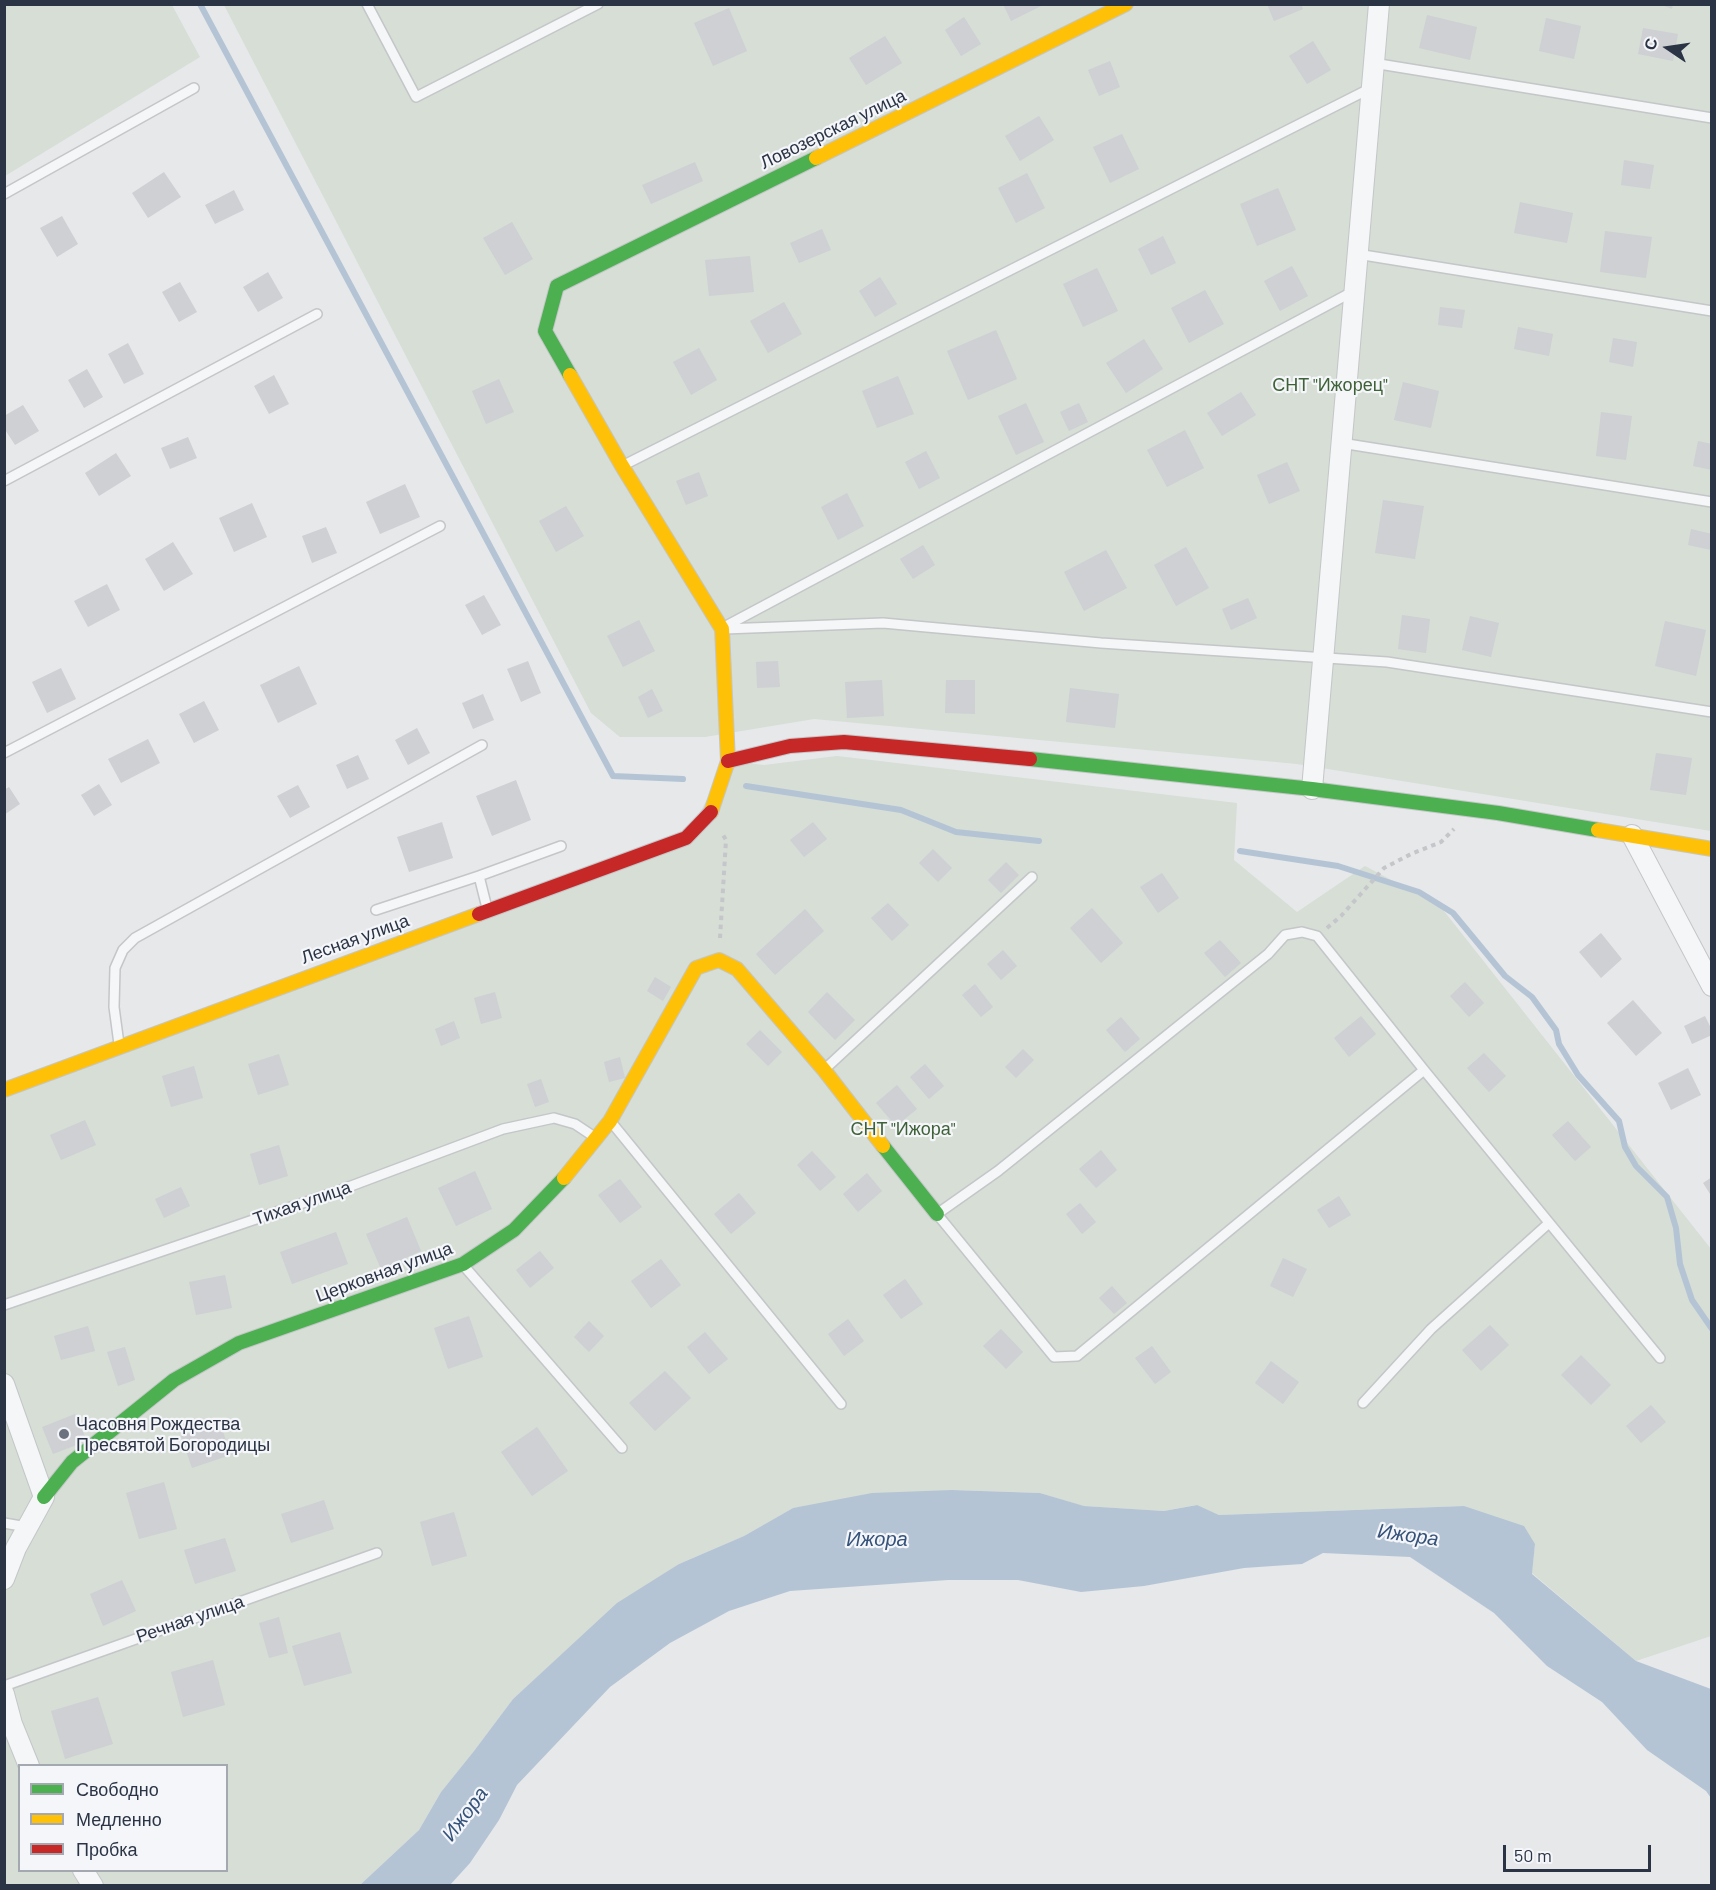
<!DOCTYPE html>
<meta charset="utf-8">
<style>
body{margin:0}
#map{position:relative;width:1716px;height:1890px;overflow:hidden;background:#e6e8ea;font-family:Barlow,sans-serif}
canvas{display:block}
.frame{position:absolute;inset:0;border:6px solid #2b3445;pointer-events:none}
.legend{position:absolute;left:18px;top:1764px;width:210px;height:108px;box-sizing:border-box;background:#f4f6f9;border:2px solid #a4a8b1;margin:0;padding:8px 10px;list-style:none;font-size:18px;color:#2b3445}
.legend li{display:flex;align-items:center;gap:12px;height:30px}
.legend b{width:30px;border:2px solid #a4a8b1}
.north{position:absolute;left:1638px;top:18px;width:60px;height:60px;-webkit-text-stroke:4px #f4f6f9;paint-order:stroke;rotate:283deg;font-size:16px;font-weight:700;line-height:24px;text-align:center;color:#2b3445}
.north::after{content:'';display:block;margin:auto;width:21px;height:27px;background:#2b3445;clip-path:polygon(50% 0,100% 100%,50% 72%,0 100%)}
.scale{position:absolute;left:1503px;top:1845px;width:148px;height:27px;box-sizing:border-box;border:3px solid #2b3445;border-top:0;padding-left:8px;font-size:18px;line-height:21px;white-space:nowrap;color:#2b3445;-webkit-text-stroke:4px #f4f6f9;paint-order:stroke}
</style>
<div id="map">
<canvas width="1716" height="1890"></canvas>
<div class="frame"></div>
<ul class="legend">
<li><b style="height:8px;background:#4caf50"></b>Свободно</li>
<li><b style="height:8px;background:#ffc107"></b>Медленно</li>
<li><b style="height:8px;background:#c62828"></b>Пробка</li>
</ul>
<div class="north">С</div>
<div class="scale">50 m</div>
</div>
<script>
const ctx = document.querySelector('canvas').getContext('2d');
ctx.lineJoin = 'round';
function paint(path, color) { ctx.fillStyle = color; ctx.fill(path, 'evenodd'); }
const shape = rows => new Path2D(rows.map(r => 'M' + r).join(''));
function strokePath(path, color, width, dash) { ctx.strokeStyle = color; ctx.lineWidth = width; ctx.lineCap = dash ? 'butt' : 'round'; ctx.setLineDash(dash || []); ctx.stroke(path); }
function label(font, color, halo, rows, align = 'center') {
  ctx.font = font + ' Barlow,sans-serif'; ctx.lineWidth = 4.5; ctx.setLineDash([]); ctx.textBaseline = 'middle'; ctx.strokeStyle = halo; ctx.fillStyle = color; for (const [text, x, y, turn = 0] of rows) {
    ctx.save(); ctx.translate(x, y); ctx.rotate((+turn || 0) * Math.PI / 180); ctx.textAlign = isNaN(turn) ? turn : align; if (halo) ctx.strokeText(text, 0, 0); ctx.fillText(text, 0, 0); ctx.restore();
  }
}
paint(shape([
 [5,4,172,5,200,57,5,176],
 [224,5,1711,5,1711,831,1297,764,814,719,705,737,620,737,591,713],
 [837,756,1237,803,1234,860,1297,912,1365,866,1440,906,1711,1249,1711,1636,1636,1661,1532,1573,1535,1544,1464,1506,1219,1515,1196,1505,1164,1511,1083,1506,1040,1493,952,1490,793,1508,744,1536,679,1564,559,1657,513,1699,474,1751,441,1792,419,1830,360,1885,5,1886,5,1090,686,838,728,761,764,765],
 [20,1766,226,1766,226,1870,20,1870]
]), '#d6ded6');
paint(shape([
 [952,1490,1040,1493,1084,1506,1164,1511,1197,1505,1219,1515,1464,1506,1524,1526,1535,1544,1532,1574,1636,1661,1711,1689,1711,1798,1706,1791,1647,1750,1602,1702,1547,1666,1494,1613,1410,1557,1323,1553,1302,1564,1244,1568,1144,1586,1081,1592,1018,1580,948,1580,790,1591,729,1611,670,1643,610,1687,517,1785,499,1820,470,1863,450,1885,360,1885,419,1830,441,1792,474,1751,513,1699,617,1603,679,1564,744,1536,793,1508,872,1493]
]), '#b4c4d5');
strokePath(shape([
 [200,4,613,776,683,779],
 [746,786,901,810,956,832,1039,841],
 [1240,851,1338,866,1419,892,1453,913,1505,976,1532,997,1556,1030,1559,1044,1578,1075,1619,1121,1625,1147,1636,1166,1667,1197,1676,1228,1680,1264,1692,1300,1712,1329]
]), '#b4c4d5', 6);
paint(shape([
 [1003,4,1045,4,1011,21],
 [1267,4,1301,4,1303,9,1274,21],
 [1659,4,1673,4,1672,9],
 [729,8,747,51,713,66,694,23],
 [1427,15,1477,27,1470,60,1419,48],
 [964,17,981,44,961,56,945,30],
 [1546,18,1581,26,1574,59,1539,51],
 [1643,28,1678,34,1673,61,1638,54],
 [885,36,902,63,866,85,849,58],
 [1313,41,1331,70,1307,84,1289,56],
 [1110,61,1120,87,1099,96,1088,70],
 [1039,116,1054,140,1020,161,1005,136],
 [1122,134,1139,169,1110,183,1093,147],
 [1624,160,1654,165,1650,189,1621,185],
 [695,162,703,181,651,204,642,185],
 [164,172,181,197,148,218,132,193],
 [1027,173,1045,208,1016,223,998,188],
 [1278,188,1296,230,1257,246,1240,204],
 [234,190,244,210,215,224,205,205],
 [1520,202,1573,213,1567,243,1514,233],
 [62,216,78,244,57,257,40,228],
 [512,222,533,259,505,275,483,238],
 [822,229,831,250,799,263,790,243],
 [1605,231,1652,237,1646,278,1600,272],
 [1163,236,1176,263,1151,275,1138,249],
 [750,256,754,292,709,296,705,260],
 [1292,266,1308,296,1280,311,1264,281],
 [1097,268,1118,311,1083,327,1063,284],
 [268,272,283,298,258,312,243,287],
 [880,277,897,304,875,317,859,291],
 [180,282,197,312,179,322,162,292],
 [1205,290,1224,324,1189,343,1171,308],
 [784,302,802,334,768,353,750,321],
 [1440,307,1465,310,1462,328,1438,325],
 [1518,327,1553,334,1549,356,1514,349],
 [996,330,1017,379,968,400,947,351],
 [1613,338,1637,342,1633,367,1609,362],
 [1144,339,1163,369,1126,393,1106,363],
 [128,343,144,374,124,384,108,354],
 [699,348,717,380,691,395,673,362],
 [87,369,103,397,84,408,68,380],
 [274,375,289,404,269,414,254,386],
 [898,376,914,414,877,428,862,391],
 [499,379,514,412,486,424,472,391],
 [1403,382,1439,391,1431,428,1394,420],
 [1241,392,1256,415,1222,436,1207,413],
 [1026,403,1044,442,1016,455,998,416],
 [1079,403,1088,422,1069,431,1060,412],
 [23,405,39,431,15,445,4,428,4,416],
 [1601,412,1632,416,1626,460,1596,456],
 [1185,430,1204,468,1167,487,1147,450],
 [188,437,197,458,170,469,161,448],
 [1698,441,1712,444,1712,470,1693,466],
 [926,451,940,478,919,489,905,462],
 [116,453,131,476,99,496,85,473],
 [1287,462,1300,491,1269,504,1257,475],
 [699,472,708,496,686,505,676,481],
 [405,484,420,517,380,534,366,502],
 [847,493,864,526,838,540,821,507],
 [1383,500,1424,506,1415,559,1375,553],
 [252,503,267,537,234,552,219,518],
 [566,506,584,536,556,552,539,521],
 [326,527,337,553,312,563,302,536],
 [1691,529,1712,534,1711,550,1688,545],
 [173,542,193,574,164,591,145,559],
 [923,545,935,565,913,579,900,559],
 [1186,547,1209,588,1176,606,1154,565],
 [1106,550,1127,588,1084,611,1064,572],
 [107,584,120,610,88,627,74,601],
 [484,595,501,625,482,635,465,605],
 [1248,598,1257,618,1231,630,1222,609],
 [1402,615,1430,619,1426,653,1398,649],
 [1470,616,1499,623,1491,657,1462,650],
 [639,620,655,651,623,667,607,636],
 [1665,621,1706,630,1696,676,1655,666],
 [528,661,541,693,521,702,507,669],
 [778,661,780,687,757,688,756,662],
 [299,666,317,704,278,723,260,685],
 [61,668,76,699,47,713,32,682],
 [882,680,884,716,847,718,845,682],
 [946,680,975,680,975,714,945,713],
 [1070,688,1119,694,1115,728,1066,722],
 [652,689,663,711,648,718,638,697],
 [483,694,494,720,473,729,462,703],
 [204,701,219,730,194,743,179,714],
 [417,728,430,753,408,765,395,740],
 [148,739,160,763,121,783,108,759],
 [1656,753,1692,758,1686,795,1650,790],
 [358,755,369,779,347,789,336,765],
 [516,780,531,820,492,836,476,796],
 [99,784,112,805,94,816,81,795],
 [298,785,310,807,290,818,277,796],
 [9,787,20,804,4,815,4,790],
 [442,822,453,858,409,872,397,837],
 [813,822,827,839,804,857,790,840],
 [933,849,952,868,938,882,919,863],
 [1006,862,1019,875,1001,893,988,880],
 [1162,873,1179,898,1158,913,1140,887],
 [888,903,909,925,892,941,871,918],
 [1092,908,1123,943,1101,963,1070,928],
 [805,909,824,931,775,975,756,954],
 [1601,933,1622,959,1601,978,1579,952],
 [1220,940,1241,963,1225,977,1204,953],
 [1003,950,1017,966,1001,980,987,964],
 [655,977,671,987,663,1001,647,991],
 [1465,982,1484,1003,1469,1017,1450,996],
 [975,984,993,1007,981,1017,962,995],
 [495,992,502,1018,481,1024,474,998],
 [827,992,855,1020,835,1040,808,1012],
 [1633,1000,1662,1033,1636,1056,1607,1023],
 [1361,1016,1376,1034,1349,1057,1334,1038],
 [1705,1016,1712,1030,1712,1035,1692,1044,1684,1026],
 [1121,1017,1140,1039,1125,1052,1106,1030],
 [454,1021,460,1038,441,1046,435,1029],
 [760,1030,782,1052,768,1066,746,1044],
 [1023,1049,1034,1060,1016,1078,1005,1067],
 [1484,1053,1506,1076,1489,1092,1467,1068],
 [279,1054,289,1085,258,1095,248,1064],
 [620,1057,625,1078,609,1082,604,1062],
 [925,1064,944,1086,929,1099,910,1077],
 [194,1066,203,1098,171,1107,162,1076],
 [1688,1068,1701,1095,1671,1110,1658,1083],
 [541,1079,549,1102,535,1107,527,1084],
 [897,1085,917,1109,896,1126,876,1103],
 [85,1120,96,1145,61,1160,50,1135],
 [1568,1121,1591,1147,1575,1161,1552,1135],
 [279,1145,288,1176,259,1185,250,1154],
 [1101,1150,1117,1170,1096,1188,1079,1169],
 [812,1151,836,1177,820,1191,797,1165],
 [475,1171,492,1209,456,1226,438,1188],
 [867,1173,882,1191,858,1212,843,1194],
 [1712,1177,1712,1197,1703,1183],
 [620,1179,642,1207,620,1223,598,1195],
 [181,1187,190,1206,164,1218,155,1199],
 [739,1193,756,1213,731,1234,714,1214],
 [1339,1196,1351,1215,1329,1228,1317,1210],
 [1080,1203,1096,1222,1082,1234,1066,1214],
 [407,1217,421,1251,381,1269,366,1234],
 [336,1232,348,1264,292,1284,280,1252],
 [540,1251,554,1268,530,1288,516,1270],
 [1283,1258,1307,1269,1293,1297,1270,1286],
 [661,1259,681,1285,651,1308,631,1281],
 [225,1275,232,1308,196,1315,189,1282],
 [905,1279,923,1304,901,1319,883,1295],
 [1112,1286,1127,1303,1114,1314,1099,1298],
 [469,1316,483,1357,448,1369,434,1328],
 [848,1319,864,1341,844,1356,828,1334],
 [589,1321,604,1336,589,1352,574,1337],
 [1490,1325,1509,1345,1481,1371,1462,1350],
 [88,1326,95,1351,61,1360,54,1336],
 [1001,1329,1023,1352,1006,1369,983,1346],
 [705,1332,728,1359,709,1374,687,1347],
 [1152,1346,1171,1372,1155,1384,1135,1358],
 [125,1347,135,1380,118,1386,107,1352],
 [1581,1355,1611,1385,1591,1405,1561,1375],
 [1271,1361,1299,1382,1283,1404,1255,1383],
 [665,1371,691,1398,655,1431,629,1403],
 [1651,1405,1666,1422,1641,1443,1626,1426],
 [75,1414,87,1441,53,1454,42,1427],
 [220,1422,227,1444,233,1442,236,1453,192,1468,181,1436],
 [537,1427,568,1471,532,1496,501,1452],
 [164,1482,177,1529,139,1539,126,1493],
 [324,1500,334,1529,291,1543,281,1514],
 [454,1512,467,1556,432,1566,420,1522],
 [225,1538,236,1571,195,1584,184,1550],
 [122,1580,136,1611,103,1626,90,1594],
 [279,1617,288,1653,269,1658,259,1623],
 [340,1632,352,1673,304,1686,292,1646],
 [213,1660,225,1705,183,1717,171,1672],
 [98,1697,113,1744,65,1759,51,1711]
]), '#ced0d3');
const lane = shape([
 [367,4,416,97,598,4],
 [1373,63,1712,118],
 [4,194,194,88],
 [1357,254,1712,311],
 [1341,443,1712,502],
 [624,465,1371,88],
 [4,481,317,314],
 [724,627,1354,291],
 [724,629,883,623,1101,643,1387,662,1712,712],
 [4,753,440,526],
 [479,876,561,846],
 [376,910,479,876,487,908],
 [119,1044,114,1007,115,968,123,950,135,938,482,745],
 [826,1068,1032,877],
 [1424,1070,1077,1356,1054,1357,937,1214,998,1171,1268,954,1285,935,1302,932,1317,936,1424,1070,1660,1358],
 [612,1123,841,1404],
 [464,1266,622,1448],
 [4,1305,335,1192,503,1129,554,1118,575,1124,593,1136],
 [1363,1403,1431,1329,1549,1223],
 [4,1523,27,1527],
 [4,1686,377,1553]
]);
const street = shape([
 [1312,789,1379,4],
 [1632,835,1712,986],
 [4,1384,44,1497,16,1548,4,1579],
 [4,1694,12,1724,29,1766],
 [83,1870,93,1886]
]);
const fast = shape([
 [570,375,545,331,557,286,816,158],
 [1030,759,1312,789,1498,813,1598,830],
 [883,1146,937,1214],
 [44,1497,72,1462,174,1380,239,1343,463,1264,514,1230,564,1178]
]);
const slow = shape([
 [816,158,1126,4],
 [570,375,622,466,722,629,728,761,711,812],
 [1598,830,1712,849],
 [4,1090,479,914],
 [564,1178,610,1121,696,968,719,960,737,969,824,1070,883,1146]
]);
const jam = shape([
 [728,761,790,746,844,742,1030,759],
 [479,914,686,838,711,812]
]);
strokePath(lane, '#c4c6c8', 12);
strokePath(street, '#c4c6c8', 22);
strokePath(fast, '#c4c6c8', 16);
strokePath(slow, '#c4c6c8', 16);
strokePath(jam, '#c4c6c8', 16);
strokePath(shape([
 [1327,928,1341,916,1384,868,1411,854,1441,842,1454,829],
 [720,938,726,840,722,833]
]), '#c5c6ca', 4, [4.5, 4.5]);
strokePath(lane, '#f5f6f7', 9);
strokePath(street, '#f5f6f7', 20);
strokePath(fast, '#4caf50', 14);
strokePath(slow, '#ffc107', 14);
strokePath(jam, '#c62828', 14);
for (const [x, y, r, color] of [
 [64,1434,6,"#6c737f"]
]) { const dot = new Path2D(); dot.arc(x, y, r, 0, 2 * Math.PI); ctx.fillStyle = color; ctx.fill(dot); strokePath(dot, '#f4f6f9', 2); }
label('18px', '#2b3445', '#f4f6f9', [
 ["Ловозерская улица",833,129,-26],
 ["Лесная улица",355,939,-20],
 ["Тихая улица",302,1203,-19],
 ["Церковная улица",384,1272,-20],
 ["Речная улица",190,1619,-19]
]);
label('18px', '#3f6138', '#f4f6f9', [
 ["СНТ \"Ижорец\"",1330,385],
 ["СНТ \"Ижора\"",903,1129]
]);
label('18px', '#2b3445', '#f4f6f9', [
 ["Часовня Рождества",76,1424],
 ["Пресвятой Богородицы",76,1445]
], 'left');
label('italic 20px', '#34527a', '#f4f6f9', [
 ["Ижора",1408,1535,8],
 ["Ижора",877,1539],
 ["Ижора",465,1814,-53]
]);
</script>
